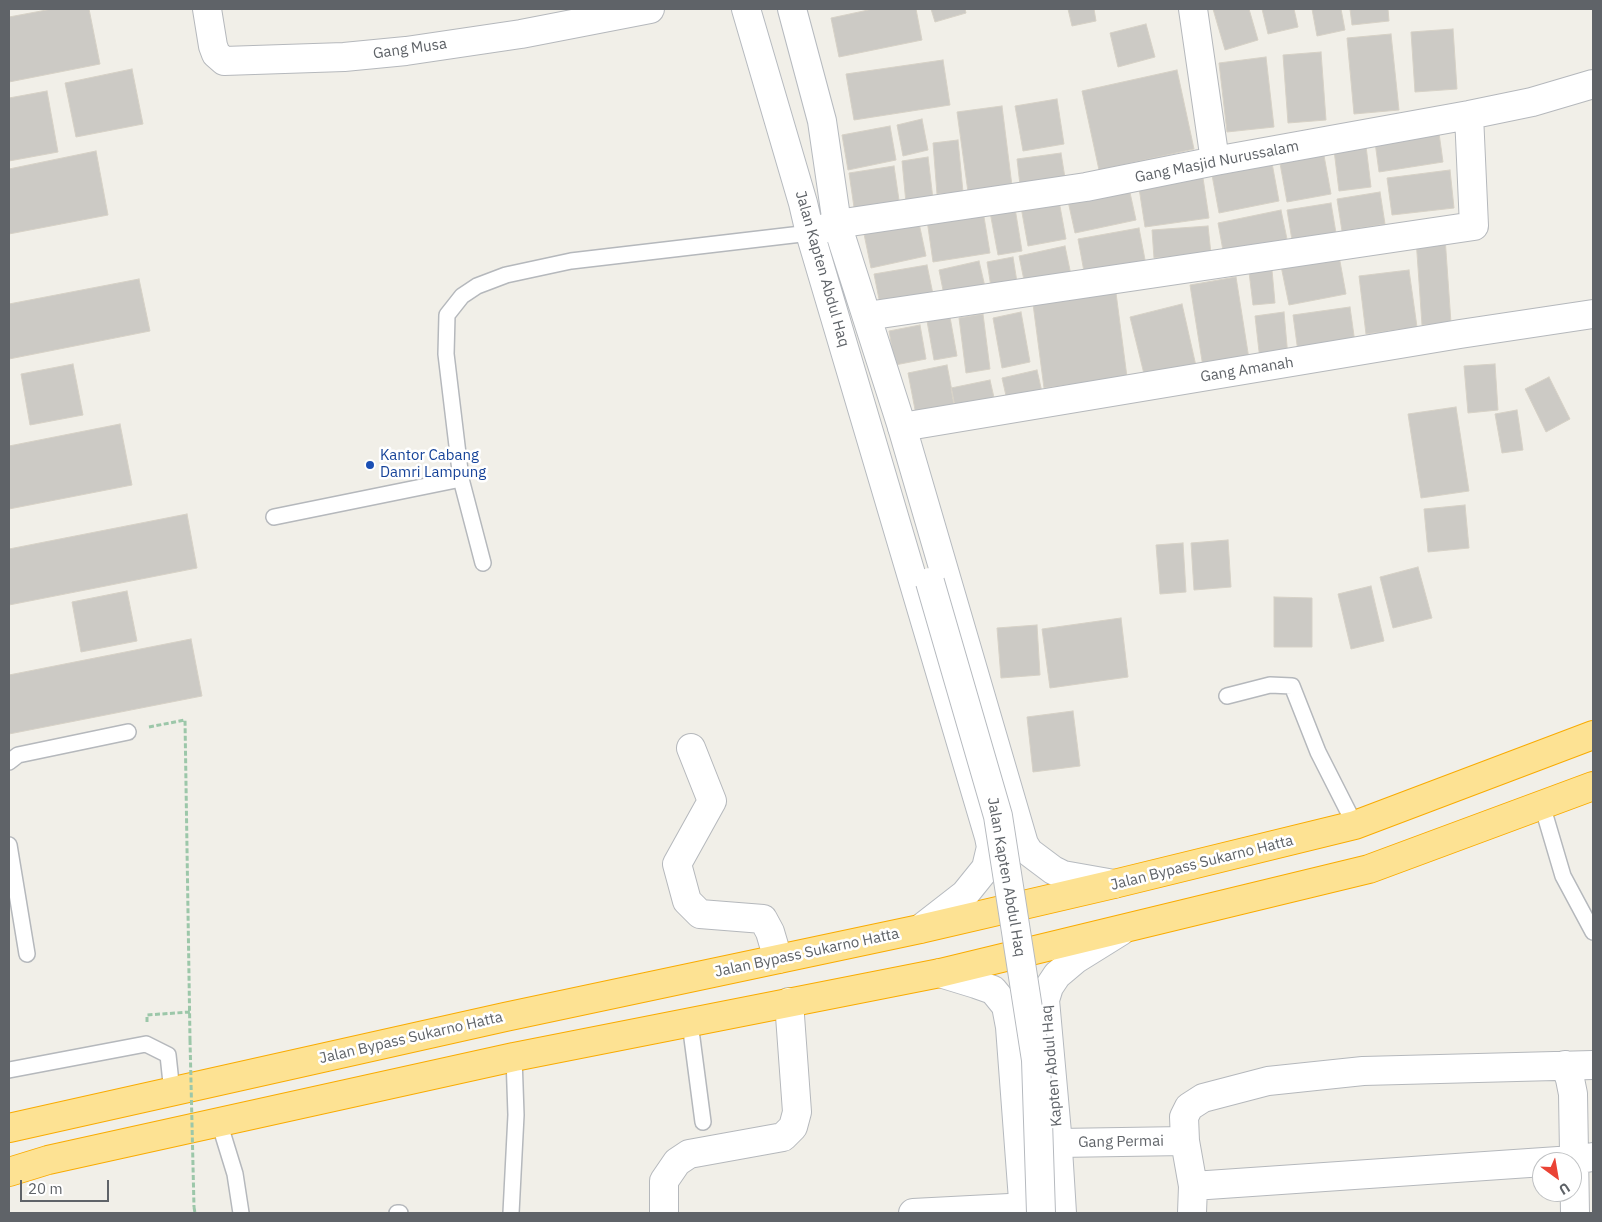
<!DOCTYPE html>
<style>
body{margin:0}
#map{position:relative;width:1602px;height:1222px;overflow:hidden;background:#f1efe8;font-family:"IBM Plex Sans",sans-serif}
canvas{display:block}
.frame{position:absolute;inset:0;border:10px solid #5f6368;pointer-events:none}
.north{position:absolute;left:1532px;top:1152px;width:50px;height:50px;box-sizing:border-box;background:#fff;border:1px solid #bfc1c3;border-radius:50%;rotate:148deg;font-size:14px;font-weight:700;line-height:20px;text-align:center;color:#5f6368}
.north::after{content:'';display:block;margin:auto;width:18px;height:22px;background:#ea4335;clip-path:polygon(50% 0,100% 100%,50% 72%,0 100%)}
.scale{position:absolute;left:20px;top:1180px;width:89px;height:22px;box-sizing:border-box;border:2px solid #5f6368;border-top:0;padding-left:6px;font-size:15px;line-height:18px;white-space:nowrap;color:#5f6368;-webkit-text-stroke:4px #fff;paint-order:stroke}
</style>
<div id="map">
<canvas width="1602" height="1222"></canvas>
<div class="frame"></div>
<div class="north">U</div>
<div class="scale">20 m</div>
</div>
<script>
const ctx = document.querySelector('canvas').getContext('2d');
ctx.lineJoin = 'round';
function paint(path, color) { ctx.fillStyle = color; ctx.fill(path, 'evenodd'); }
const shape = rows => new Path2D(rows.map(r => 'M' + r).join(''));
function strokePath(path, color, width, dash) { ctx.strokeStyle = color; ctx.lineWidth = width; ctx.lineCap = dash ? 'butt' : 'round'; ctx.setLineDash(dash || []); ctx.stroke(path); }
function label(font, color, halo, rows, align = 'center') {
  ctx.font = font + ' "IBM Plex Sans",sans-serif'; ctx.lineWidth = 5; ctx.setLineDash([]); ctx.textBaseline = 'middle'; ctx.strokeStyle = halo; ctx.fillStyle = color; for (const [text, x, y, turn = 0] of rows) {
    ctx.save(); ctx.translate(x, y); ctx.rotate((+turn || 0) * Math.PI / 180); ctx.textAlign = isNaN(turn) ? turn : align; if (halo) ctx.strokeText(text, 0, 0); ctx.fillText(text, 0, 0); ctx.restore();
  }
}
const building = shape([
 [52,9,89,9,100,64,9,82,9,17,52,9],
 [873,9,916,9,922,40,839,57,831,18,873,9],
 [931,9,965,9,966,13,935,22,931,9],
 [1068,9,1094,9,1096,21,1072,26,1068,9],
 [1213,9,1249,9,1258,40,1225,50,1213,9],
 [1262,9,1294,9,1298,27,1268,34,1262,9],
 [1312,9,1341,9,1345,30,1317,36,1312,9],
 [1350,9,1388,9,1389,21,1352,25,1350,9],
 [1146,24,1155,57,1118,67,1110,33,1146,24],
 [1453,29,1457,89,1415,92,1411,32,1453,29],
 [1391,34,1399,110,1354,114,1347,38,1391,34],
 [1321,52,1326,120,1288,123,1283,55,1321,52],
 [1266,57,1274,127,1227,132,1219,63,1266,57],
 [943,60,950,105,854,120,846,74,943,60],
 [132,69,143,124,76,137,65,83,132,69],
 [1177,70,1194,149,1099,170,1082,91,1177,70],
 [47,91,58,152,9,161,9,98,47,91],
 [1057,99,1064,144,1023,151,1015,106,1057,99],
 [1002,106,1012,186,968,192,957,112,1002,106],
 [922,119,928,150,903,156,897,125,922,119],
 [890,126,896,160,848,170,842,135,890,126],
 [1439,133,1443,162,1379,172,1375,142,1439,133],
 [958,140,963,192,937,194,933,143,958,140],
 [1366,146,1371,187,1339,191,1334,150,1366,146],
 [1323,150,1331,194,1287,202,1279,158,1323,150],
 [96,151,108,215,9,234,9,169,96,151],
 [1061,153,1065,178,1020,185,1017,159,1061,153],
 [928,157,933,199,906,203,902,161,928,157],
 [1272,163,1279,201,1219,213,1212,175,1272,163],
 [894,166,900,207,855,214,849,173,894,166],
 [1450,170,1454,208,1392,215,1387,178,1450,170],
 [1203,178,1209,218,1145,227,1139,188,1203,178],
 [1129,188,1136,220,1075,233,1068,201,1129,188],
 [1380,192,1385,224,1342,231,1337,199,1380,192],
 [1059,201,1066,239,1028,246,1021,207,1059,201],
 [1331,203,1336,233,1292,240,1287,210,1331,203],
 [1015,208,1022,251,998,255,990,212,1015,208],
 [1281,210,1288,244,1224,256,1218,223,1281,210],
 [983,211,990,253,933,262,927,220,983,211],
 [919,223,926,256,871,268,864,234,919,223],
 [1208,226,1211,254,1154,258,1152,230,1208,226],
 [1139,228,1146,265,1085,277,1078,239,1139,228],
 [1445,237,1451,323,1422,325,1416,239,1445,237],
 [1065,246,1071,275,1025,285,1019,256,1065,246],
 [1339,256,1346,294,1289,305,1281,266,1339,256],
 [1013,257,1017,282,991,287,987,262,1013,257],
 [979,261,986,291,945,300,939,270,979,261],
 [927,265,934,299,881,309,874,274,927,265],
 [1272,270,1275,303,1253,305,1249,272,1272,270],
 [1409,270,1417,327,1366,334,1359,276,1409,270],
 [1236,277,1249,359,1203,367,1190,285,1236,277],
 [139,279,150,331,9,359,9,304,139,279],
 [1116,293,1127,377,1044,388,1033,304,1116,293],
 [1182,304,1196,366,1145,378,1130,317,1182,304],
 [1350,307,1355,343,1298,352,1293,315,1350,307],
 [1021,312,1030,362,1002,368,993,318,1021,312],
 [1284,312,1288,357,1260,360,1255,316,1284,312],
 [983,314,990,369,966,373,959,318,983,314],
 [950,317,957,356,934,360,927,321,950,317],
 [920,325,926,359,895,365,889,331,920,325],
 [73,364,83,415,30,425,21,374,73,364],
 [1495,364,1498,410,1468,413,1464,366,1495,364],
 [947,365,956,412,917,420,908,373,947,365],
 [1037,370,1044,401,1009,409,1002,378,1037,370],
 [1549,377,1570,419,1546,432,1525,389,1549,377],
 [990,380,995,402,955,411,951,388,990,380],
 [1456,407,1469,491,1421,498,1408,414,1456,407],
 [1517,410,1523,450,1502,453,1495,414,1517,410],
 [120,424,132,485,9,509,9,446,120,424],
 [1465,505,1469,548,1428,552,1424,509,1465,505],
 [187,514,197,568,9,605,9,549,187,514],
 [1228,540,1231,587,1194,590,1191,543,1228,540],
 [1183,543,1186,592,1160,594,1156,545,1183,543],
 [1418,567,1432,618,1393,628,1380,577,1418,567],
 [1371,586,1384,641,1351,649,1338,594,1371,586],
 [127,591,137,641,81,652,72,602,127,591],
 [1274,597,1312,598,1312,647,1274,647,1274,597],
 [1121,618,1128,677,1050,688,1042,629,1121,618],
 [1037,625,1040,675,1001,678,997,628,1037,625],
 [191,639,202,696,9,734,9,675,191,639],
 [1073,711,1080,766,1033,772,1027,717,1073,711]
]);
paint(building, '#cccac5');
strokePath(building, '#d6d1c6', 1);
const lane = shape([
 [274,517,461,479],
 [483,563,461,479,446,354,447,315,462,296,477,286,506,275,571,261,810,233],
 [1227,696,1270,685,1292,686,1318,752,1355,825],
 [9,762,18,755,128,732],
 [1542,805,1563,876,1593,932],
 [9,845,27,954],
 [690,1023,703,1122],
 [9,1070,146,1044,168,1055,172,1092],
 [219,1122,235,1174,241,1213],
 [397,1213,400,1213],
 [511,1213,516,1115,514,1057]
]);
const street = shape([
 [207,9,213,46,216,54,224,61,344,57,406,51,521,34,650,9],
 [1193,9,1215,161],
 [814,232,837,224,1086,187,1215,161,1469,115,1532,102,1593,84],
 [867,316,1474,226,1469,115],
 [902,427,1460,334,1593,314],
 [691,748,712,801,677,864,687,901,700,914,763,919,770,932,778,959],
 [1565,1065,1570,1079,1573,1094,1575,1213],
 [1058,1143,1185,1141],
 [1193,1186,1573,1160,1593,1157],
 [664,1213,664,1181,677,1162,689,1154,783,1137,793,1127,797,1112,789,1002],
 [913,1213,1048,1206],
 [1192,1213,1193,1186,1185,1141,1184,1117,1189,1107,1203,1098,1268,1081,1363,1071,1593,1065]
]);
const secondary = shape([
 [746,9,803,203,810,233,989,837,991,847,986,868,965,894,920,929],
 [792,9,822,121,837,224,902,427,1024,844,1029,852,1053,870,1063,875,1114,884],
 [940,973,976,984,993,990,1006,1006,1010,1027,1024,1213],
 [1062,1213,1057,1133,1045,1000,1049,987,1057,975,1076,959,1121,931]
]);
const highway = shape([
 [9,1128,505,1017,920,929,1114,884,1355,825,1593,735],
 [9,1172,48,1160,514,1057,940,973,1369,869,1593,786]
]);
strokePath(lane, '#b5b8bc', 18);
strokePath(street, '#b5b8bc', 30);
strokePath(secondary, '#b6babf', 30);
strokePath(highway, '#f9ab00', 30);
strokePath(shape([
 [149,727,185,720,190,1040],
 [147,1022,147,1015,190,1012],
 [194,1207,195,1213]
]), '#9cc7a9', 3, [5, 2.5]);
strokePath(lane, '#fff', 15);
strokePath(street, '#fff', 28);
strokePath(secondary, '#fff', 28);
strokePath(highway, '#fde293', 28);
const secondaryBridge = shape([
 [930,582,998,816,1036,1060,1041,1213]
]);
strokePath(secondaryBridge, '#b6babf', 30, []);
strokePath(shape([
 [190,1040,194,1207]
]), '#9cc7a9', 3, [5, 2.5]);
strokePath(secondaryBridge, '#fff', 28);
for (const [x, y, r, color] of [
 [370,465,5,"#1a4fb4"]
]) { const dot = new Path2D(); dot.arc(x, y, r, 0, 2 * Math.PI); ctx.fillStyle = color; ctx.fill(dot); strokePath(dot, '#fff', 2); }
label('15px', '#5f6368', '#fff', [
 ["Gang Musa",410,49,-8],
 ["Gang Masjid Nurussalam",1217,162,-11],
 ["Jalan Kapten Abdul Haq",822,269,74],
 ["Gang Amanah",1247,370,-9],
 ["Jalan Bypass Sukarno Hatta",1202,863,-14],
 ["Jalan Kapten Abdul Haq",1006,877,80],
 ["Jalan Bypass Sukarno Hatta",807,953,-12],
 ["Jalan Bypass Sukarno Hatta",411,1038,-13],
 ["Kapten Abdul Haq",1052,1066,-95],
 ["Gang Permai",1121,1142,-1]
]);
label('15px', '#164399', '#fff', [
 ["Kantor Cabang",380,456],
 ["Damri Lampung",380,473]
], 'left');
</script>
